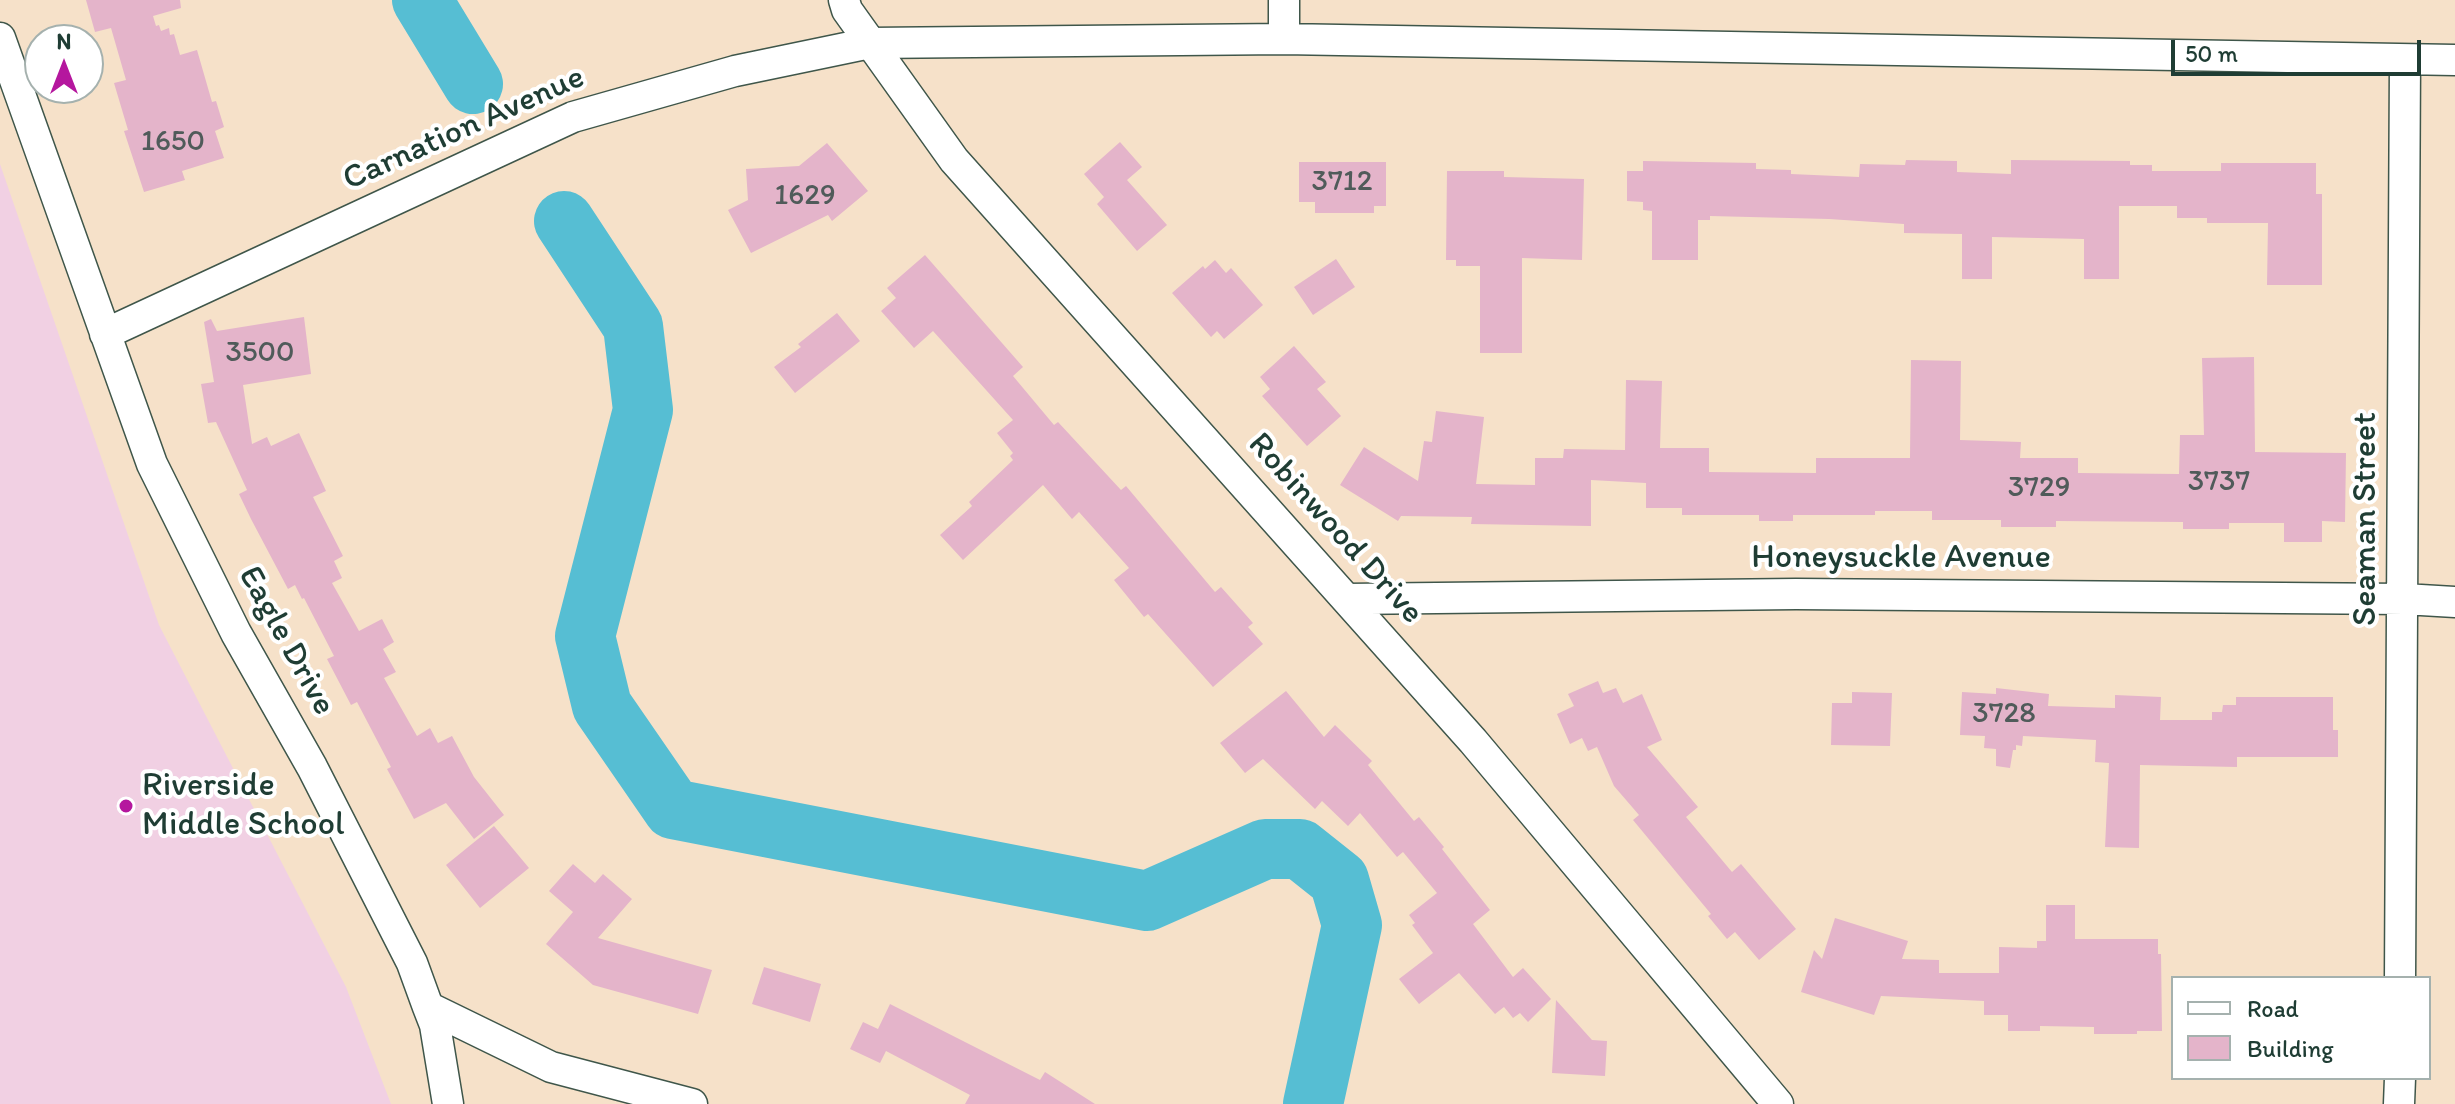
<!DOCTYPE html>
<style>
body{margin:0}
#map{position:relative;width:2455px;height:1104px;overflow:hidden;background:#f6e1c9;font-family:Itim,sans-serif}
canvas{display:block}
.legend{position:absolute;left:2171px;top:976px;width:260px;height:104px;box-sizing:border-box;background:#fff;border:2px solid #a5b1ae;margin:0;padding:10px 14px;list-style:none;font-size:24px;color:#1f3d34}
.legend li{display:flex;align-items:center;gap:16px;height:40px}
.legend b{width:40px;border:2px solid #a5b1ae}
.north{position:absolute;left:24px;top:24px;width:80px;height:80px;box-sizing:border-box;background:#fff;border:2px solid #a5b1ae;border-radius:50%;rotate:0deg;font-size:22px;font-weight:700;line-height:32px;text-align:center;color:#1f3d34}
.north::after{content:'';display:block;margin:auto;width:28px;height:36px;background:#b5179e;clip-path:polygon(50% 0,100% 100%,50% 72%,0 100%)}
.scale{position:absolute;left:2171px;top:40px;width:250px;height:36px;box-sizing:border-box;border:4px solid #1f3d34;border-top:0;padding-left:10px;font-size:24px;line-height:28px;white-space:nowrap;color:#1f3d34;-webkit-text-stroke:6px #fff;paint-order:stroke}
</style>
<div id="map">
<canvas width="2455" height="1104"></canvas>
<ul class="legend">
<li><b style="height:10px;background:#fff"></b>Road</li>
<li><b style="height:22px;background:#e4b4ca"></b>Building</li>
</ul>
<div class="north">N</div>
<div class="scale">50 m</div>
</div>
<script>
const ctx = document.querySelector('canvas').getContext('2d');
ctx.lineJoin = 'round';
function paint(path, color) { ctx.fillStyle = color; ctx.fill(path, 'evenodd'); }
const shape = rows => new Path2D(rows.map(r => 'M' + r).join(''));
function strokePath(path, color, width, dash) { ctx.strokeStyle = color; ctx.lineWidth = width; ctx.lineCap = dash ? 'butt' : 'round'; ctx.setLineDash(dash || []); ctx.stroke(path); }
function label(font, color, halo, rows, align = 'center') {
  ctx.font = font + ' Itim,sans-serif'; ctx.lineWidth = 8; ctx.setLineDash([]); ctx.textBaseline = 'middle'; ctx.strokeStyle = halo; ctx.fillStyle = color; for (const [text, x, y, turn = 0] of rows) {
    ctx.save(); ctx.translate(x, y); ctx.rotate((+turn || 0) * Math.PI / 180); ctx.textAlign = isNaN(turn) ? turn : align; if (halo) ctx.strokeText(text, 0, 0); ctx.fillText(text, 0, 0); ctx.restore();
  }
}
paint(shape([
 [0,164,159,625,346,987,391,1104,0,1104]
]), '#f1d0e3');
strokePath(shape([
 [422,0,473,84],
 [564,221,633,326,643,410,585,636,602,706,673,809,1147,901,1265,849,1300,849,1339,880,1352,925,1313,1104]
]), '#56bed3', 60);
paint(shape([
 [86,0,180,0,181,8,153,16,156,26,159,25,161,31,169,28,170,35,174,34,180,55,197,50,212,102,216,101,224,127,215,131,224,158,182,171,185,180,144,192,124,131,128,130,114,83,126,80,111,28,95,32],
 [1120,142,1142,167,1127,180,1167,225,1137,251,1097,204,1104,197,1084,174],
 [827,143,868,191,832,221,828,215,751,253,728,210,748,200,746,169,799,166],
 [1906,160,1957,161,1957,172,2011,174,2011,160,2130,161,2130,165,2152,165,2152,171,2221,171,2221,163,2316,163,2316,194,2322,194,2322,285,2267,285,2268,223,2207,223,2207,218,2177,218,2177,206,2119,206,2119,279,2084,279,2084,239,1992,237,1992,279,1962,279,1962,234,1904,233,1904,224,1829,219,1710,216,1710,220,1698,220,1698,260,1652,260,1652,211,1643,210,1643,202,1627,201,1627,171,1643,171,1643,161,1756,163,1756,169,1791,170,1791,174,1859,177,1860,164,1905,165],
 [1299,162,1386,162,1386,206,1374,206,1374,213,1315,213,1315,202,1299,202],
 [1447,171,1504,171,1504,177,1584,179,1582,260,1522,258,1522,353,1480,353,1480,266,1456,266,1456,260,1446,260],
 [925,255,1023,367,1013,376,1054,425,1058,422,1121,490,1126,486,1215,592,1221,587,1253,623,1248,627,1263,644,1213,687,1148,614,1144,617,1114,580,1129,568,1079,512,1072,519,1043,485,963,560,940,535,972,506,969,502,1013,460,1010,456,1013,453,997,433,1013,420,933,331,914,348,881,311,896,298,887,288],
 [1336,259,1355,287,1313,315,1294,287],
 [1215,260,1226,273,1231,268,1263,305,1224,339,1217,331,1211,337,1172,293,1203,266,1205,269],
 [837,313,860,341,795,393,774,367,801,347,798,344],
 [304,317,311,374,243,385,252,444,267,437,271,446,299,433,326,491,313,497,343,556,334,561,342,578,332,583,359,631,382,619,394,642,383,649,396,672,384,678,417,736,430,728,438,743,452,736,474,777,504,815,474,839,446,803,414,819,387,769,391,767,357,702,351,705,327,659,334,656,304,598,302,599,295,585,288,589,251,519,239,494,247,490,216,422,208,423,201,384,214,382,204,322,211,319,217,331],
 [1294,346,1326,382,1317,389,1341,416,1307,446,1262,396,1270,389,1260,377],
 [2254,357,2255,452,2346,453,2345,522,2322,521,2322,542,2284,542,2284,523,2229,523,2229,529,2183,529,2183,522,2056,521,2056,527,2001,527,2001,520,1932,520,1932,511,1875,511,1875,515,1793,515,1793,521,1759,521,1759,515,1682,515,1682,508,1646,508,1646,483,1591,480,1591,526,1471,524,1472,517,1401,516,1398,521,1340,485,1364,447,1418,481,1424,441,1432,442,1436,411,1484,417,1476,484,1535,485,1535,458,1563,458,1564,449,1625,450,1626,380,1662,381,1660,448,1709,448,1709,472,1816,473,1816,458,1910,458,1911,360,1961,361,1960,440,2021,442,2020,458,2078,458,2078,473,2179,474,2180,435,2204,435,2202,358],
 [1598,681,1603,693,1616,688,1623,703,1642,694,1662,740,1647,747,1698,807,1686,817,1732,872,1741,864,1796,929,1759,960,1735,932,1727,939,1708,916,1711,914,1633,820,1639,815,1614,786,1597,747,1588,751,1582,738,1570,744,1557,714,1574,706,1568,694],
 [1996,688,2049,694,2048,706,2115,708,2115,695,2161,697,2160,720,2212,720,2212,712,2222,712,2223,705,2236,705,2236,697,2333,697,2333,730,2338,730,2338,757,2237,757,2237,767,2140,765,2139,848,2105,847,2109,763,2095,762,2096,740,2023,736,2022,746,2016,745,2016,750,2013,750,2010,768,1996,766,1996,749,1984,748,1985,736,1960,735,1962,692,1996,694],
 [1286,691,1324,737,1335,725,1372,761,1368,765,1414,821,1419,817,1444,847,1442,849,1490,910,1473,924,1513,977,1523,968,1551,999,1528,1022,1520,1013,1513,1018,1504,1007,1495,1014,1459,973,1419,1004,1399,979,1433,953,1412,925,1415,923,1409,915,1437,893,1403,852,1397,857,1360,813,1348,826,1322,801,1315,809,1263,759,1245,773,1220,743],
 [1852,692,1892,693,1890,746,1831,745,1832,703,1852,703],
 [494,826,529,868,480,908,446,865],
 [573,864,595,883,603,874,632,899,598,938,712,970,698,1014,593,985,546,944,573,912,549,891],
 [2046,905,2075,905,2075,939,2158,939,2158,954,2161,954,2162,1031,2137,1031,2137,1034,2094,1034,2094,1027,2040,1026,2040,1031,2008,1031,2008,1015,1984,1015,1984,1001,1881,996,1874,1015,1801,992,1814,950,1822,959,1835,918,1908,941,1902,959,1939,960,1939,973,1999,973,1999,947,2037,948,2037,941,2046,941],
 [764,967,821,984,810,1022,752,1004],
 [1556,1000,1592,1040,1607,1041,1605,1076,1552,1073],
 [890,1004,1040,1080,1045,1072,1095,1104,965,1104,970,1095,886,1051,880,1063,850,1049,863,1022,878,1029]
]), '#e4b4ca');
const street = shape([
 [844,0,847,10,954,160,1473,741,1778,1104],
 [1284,0,1284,39],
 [0,38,152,464,236,633,312,767,412,963,428,1007,551,1067,692,1104],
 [105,334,573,117,735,71,870,43,1284,39,2455,60],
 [1347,599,1796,594,2404,599,2455,602],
 [2400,978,2405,60],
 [428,1007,435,1025,448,1104],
 [2399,1104,2400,1078]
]);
strokePath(street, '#3f564a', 33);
strokePath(street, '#fff', 30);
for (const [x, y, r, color] of [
 [126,806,8,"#b5179e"]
]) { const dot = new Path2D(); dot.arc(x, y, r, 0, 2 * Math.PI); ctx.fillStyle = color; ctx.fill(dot); strokePath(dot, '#fff', 3); }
label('30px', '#505b5a', null, [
 ["1650",173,142],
 ["3712",1342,182],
 ["1629",805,196],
 ["3500",260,353],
 ["3737",2219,482],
 ["3729",2039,488],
 ["3728",2004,714]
]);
label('34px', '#1f3d34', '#fff', [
 ["Carnation Avenue",464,129,-24],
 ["Seaman Street",2366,519,-90],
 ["Robinwood Drive",1335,529,48],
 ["Honeysuckle Avenue",1901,558],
 ["Eagle Drive",286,641,61]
]);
label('34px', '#1f3d34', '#fff', [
 ["Riverside",142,786],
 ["Middle School",142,825]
], 'left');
</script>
